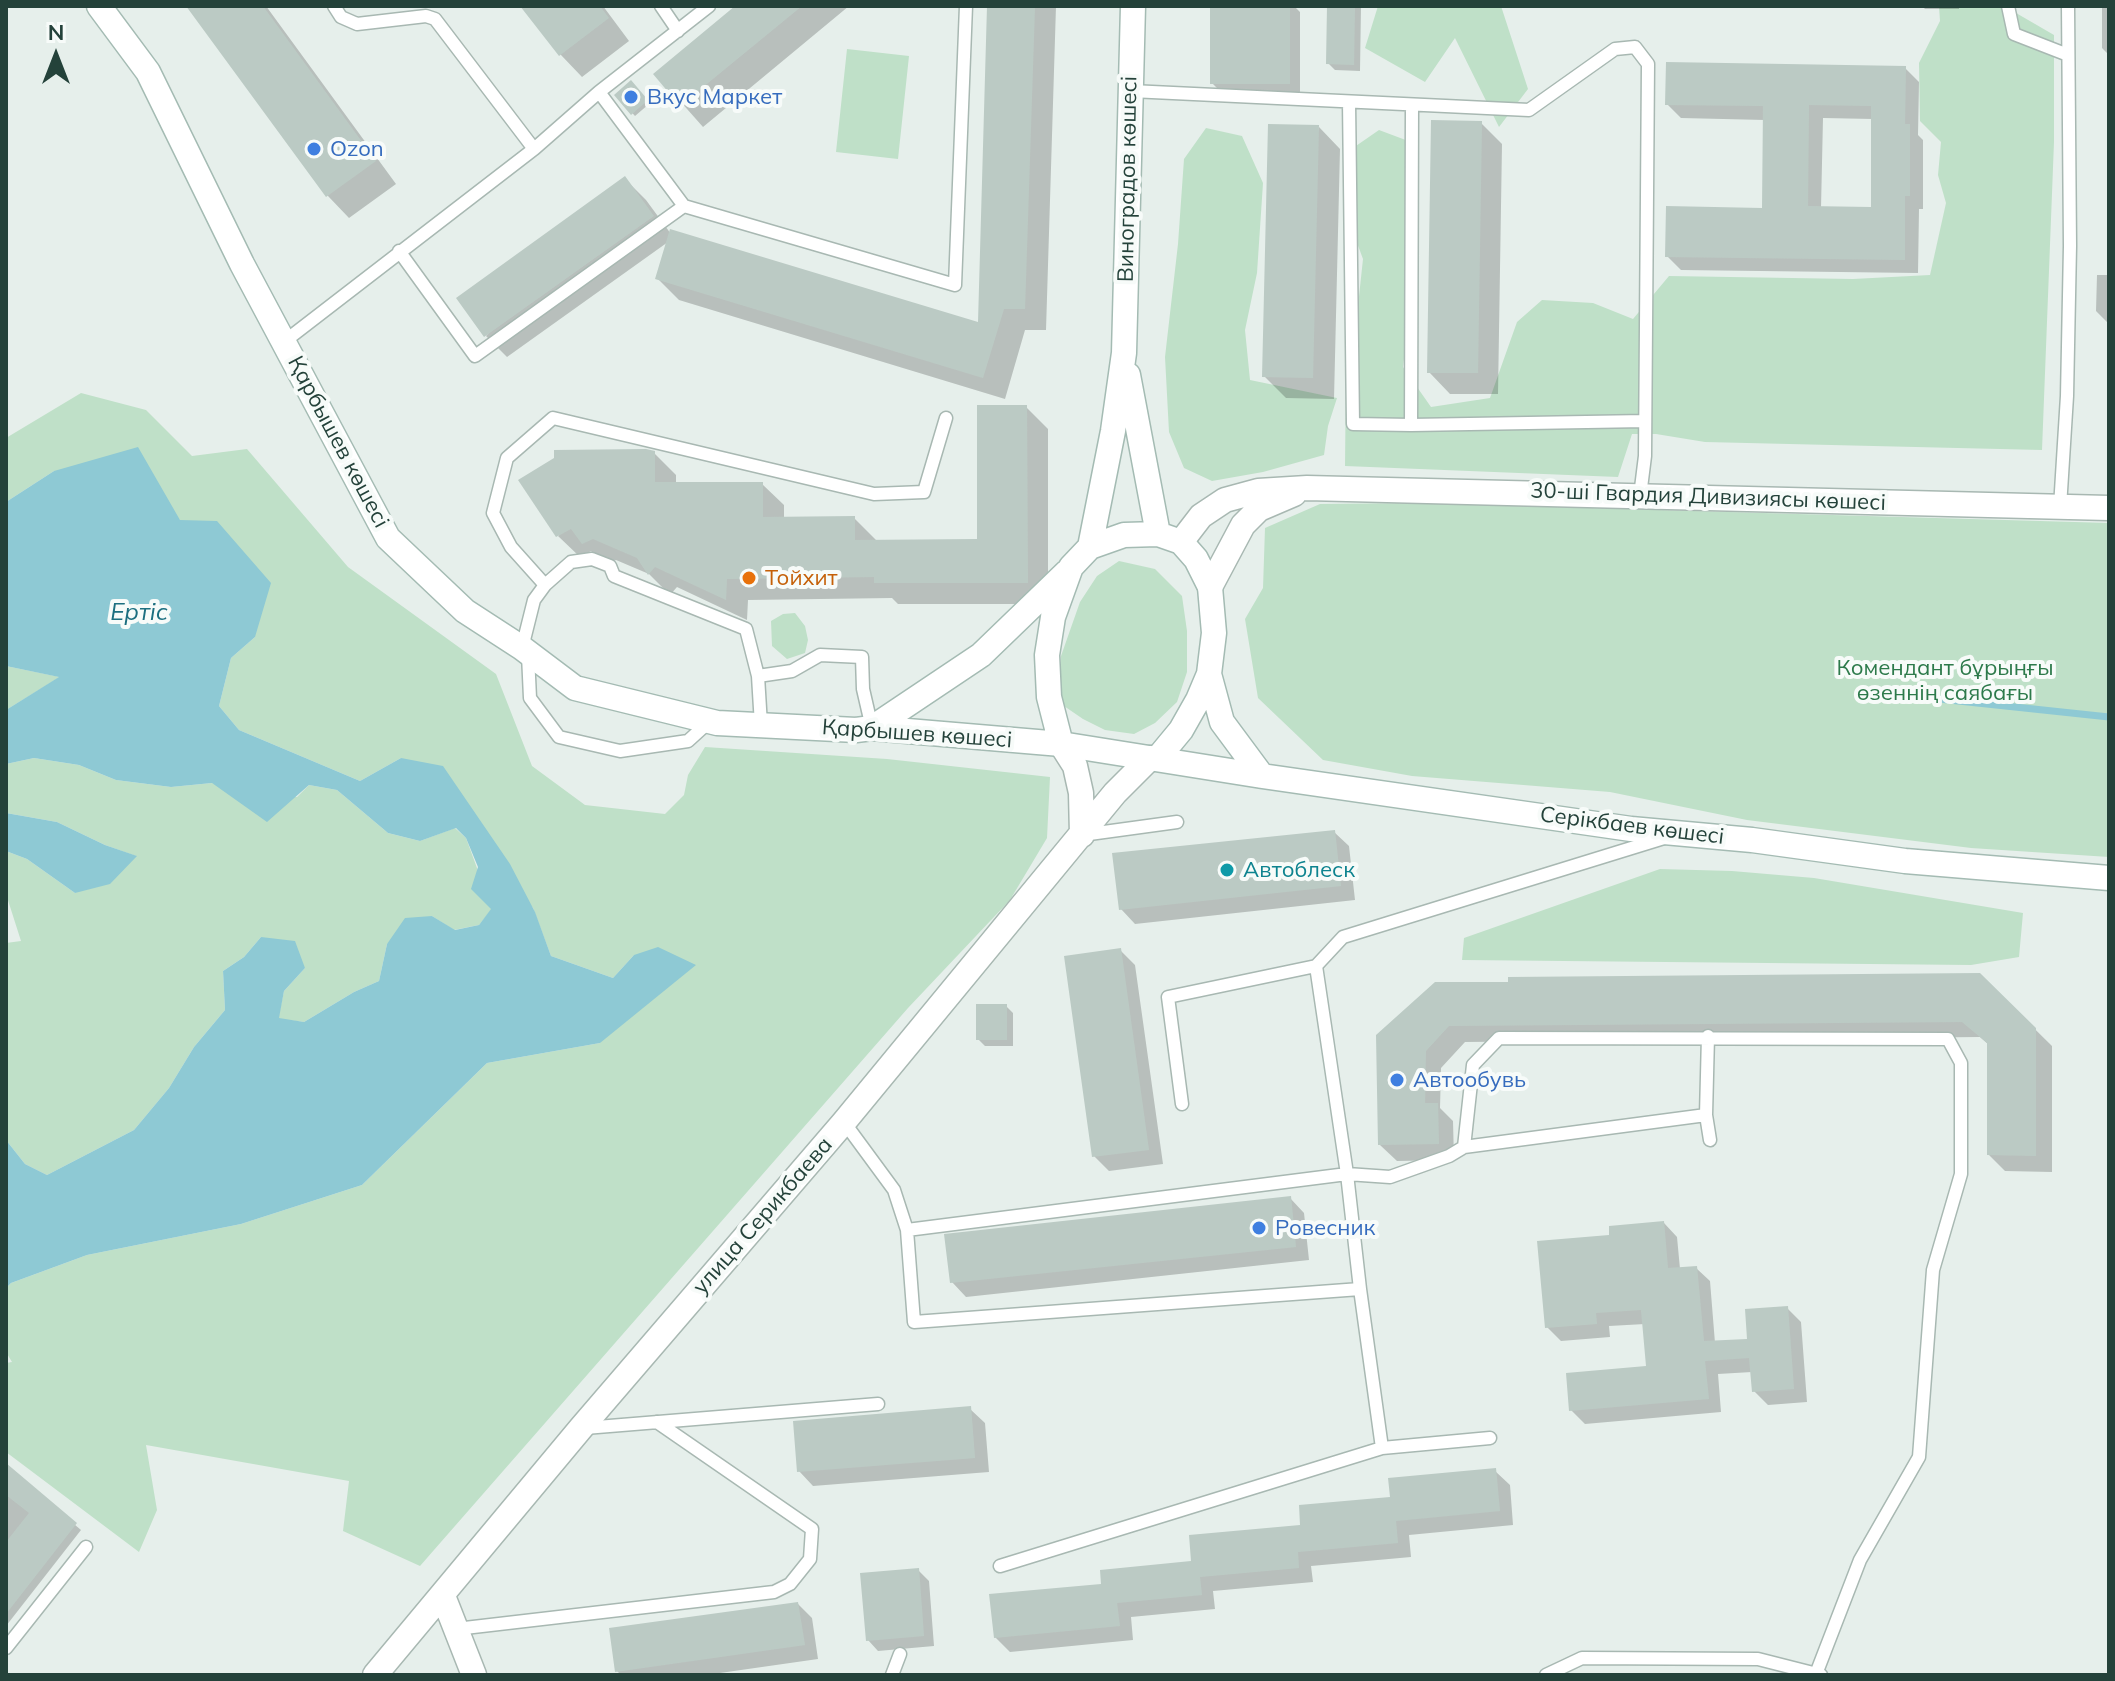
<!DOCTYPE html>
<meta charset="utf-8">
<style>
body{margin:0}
#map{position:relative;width:2115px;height:1681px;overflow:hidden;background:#e6efeb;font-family:Mulish,sans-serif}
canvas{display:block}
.frame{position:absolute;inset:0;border:8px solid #24423a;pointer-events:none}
.north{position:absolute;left:16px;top:16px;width:80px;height:80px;-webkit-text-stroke:6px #f7fbf9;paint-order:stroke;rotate:0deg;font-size:22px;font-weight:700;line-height:32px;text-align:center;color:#24423a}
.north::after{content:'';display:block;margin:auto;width:28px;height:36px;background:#24423a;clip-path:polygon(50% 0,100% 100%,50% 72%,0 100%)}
</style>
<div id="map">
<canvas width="2115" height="1681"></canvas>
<div class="frame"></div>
<div class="north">N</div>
</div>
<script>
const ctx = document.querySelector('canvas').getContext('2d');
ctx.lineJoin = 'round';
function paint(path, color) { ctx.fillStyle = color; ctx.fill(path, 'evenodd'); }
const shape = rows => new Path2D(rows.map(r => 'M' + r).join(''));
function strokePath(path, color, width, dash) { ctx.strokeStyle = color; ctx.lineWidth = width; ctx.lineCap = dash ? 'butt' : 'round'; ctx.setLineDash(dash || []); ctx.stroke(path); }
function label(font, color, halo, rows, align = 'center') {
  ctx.font = font + ' Mulish,sans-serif'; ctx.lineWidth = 8; ctx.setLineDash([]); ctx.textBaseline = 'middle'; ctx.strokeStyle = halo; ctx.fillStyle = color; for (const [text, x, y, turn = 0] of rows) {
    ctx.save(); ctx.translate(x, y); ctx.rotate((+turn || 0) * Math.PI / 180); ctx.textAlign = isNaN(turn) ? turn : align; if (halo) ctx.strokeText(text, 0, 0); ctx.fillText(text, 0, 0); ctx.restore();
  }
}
paint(shape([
 [1378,6,1501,6,1528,89,1499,127,1455,38,1425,82,1365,48],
 [1939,6,2004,6,2054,35,2054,142,2042,450,1705,442,1656,434,1632,434,1618,477,1345,466,1346,371,1357,315,1363,259,1343,205,1353,148,1379,130,1411,142,1418,249,1403,367,1431,407,1490,398,1517,322,1542,300,1593,303,1633,319,1669,276,1853,279,1930,275,1946,203,1938,175,1941,142,1920,121,1919,63,1940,21],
 [847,49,909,56,898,159,836,152],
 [1206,128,1242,136,1263,183,1257,273,1245,330,1250,380,1337,398,1328,426,1324,455,1263,472,1212,481,1184,468,1169,432,1165,357,1178,244,1184,159],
 [81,393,146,410,192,456,247,449,348,567,496,674,532,766,585,805,665,814,684,795,688,775,705,747,887,759,1050,777,1047,838,1010,900,908,1008,420,1566,343,1531,349,1481,146,1445,157,1510,139,1552,6,1452,6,1363,12,1362,6,1352,6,1288,11,1283,87,1255,241,1224,362,1185,487,1063,600,1043,634,955,613,978,551,956,533,908,401,758,360,781,239,730,219,706,231,658,255,637,180,520,54,471,6,502,6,438],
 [1418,503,2109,523,2109,857,1971,848,1747,820,1610,792,1412,776,1323,760,1258,698,1245,619,1263,588,1265,528,1320,504],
 [1119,561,1155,569,1182,596,1187,631,1187,672,1177,702,1155,723,1134,734,1105,730,1083,719,1064,706,1059,686,1061,656,1080,602,1097,576],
 [795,613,805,626,808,640,805,653,787,659,772,646,771,621,783,614],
 [6,666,60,677,6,710],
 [34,758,79,765,116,780,171,787,212,783,297,797,309,785,337,790,388,833,420,841,455,828,466,838,492,909,479,925,454,930,432,916,387,944,379,981,354,992,304,1022,278,1019,284,991,305,968,261,937,244,957,223,971,225,1010,194,1047,169,1088,134,1130,47,1175,25,1164,6,1140,6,943,21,941,6,894,6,851,27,859,75,893,136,856,105,845,57,822,6,813,6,764],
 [1660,869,1732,871,1814,878,2023,913,2019,957,1971,965,1462,960,1464,938]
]), '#bfe0c8');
paint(shape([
 [138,447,180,520,217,521,271,583,255,637,231,658,219,706,239,730,360,781,401,758,443,766,510,864,535,912,551,956,613,978,634,955,658,947,696,965,600,1043,487,1063,362,1185,241,1224,87,1255,11,1283,6,1288,6,1140,25,1164,47,1175,134,1130,169,1088,194,1047,225,1010,223,971,244,957,261,937,295,941,305,968,284,991,279,1018,304,1022,354,992,379,981,387,944,405,918,432,916,455,930,479,925,491,909,471,889,478,867,466,838,456,828,420,841,388,833,337,790,309,785,267,822,212,783,171,787,116,780,79,765,34,758,6,764,6,710,59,677,6,666,6,502,54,471],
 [6,813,57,822,105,845,137,856,110,884,75,893,27,859,6,851]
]), '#8ec9d4');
paint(shape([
 [189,6,266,6,396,184,349,218,328,196],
 [523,6,603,6,629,41,582,77,561,55],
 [739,6,849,6,703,127,656,74],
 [989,6,1056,6,1046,330,1025,330,1005,399,679,300,657,278,668,242,507,357,486,336,625,179,646,200,671,234,980,324],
 [1212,6,1294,6,1300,12,1300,94,1223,94,1212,83],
 [1329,6,1361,6,1360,71,1335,70,1328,63],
 [1922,6,1959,6,1959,9,1925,9],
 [2102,6,2109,6,2109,55,2102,48],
 [1905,68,1919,82,1918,135,1923,140,1923,209,1919,209,1918,273,1681,270,1667,256,1764,210,1765,120,1681,118,1667,104],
 [1823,118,1873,119,1873,209,1821,208],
 [631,83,649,104,635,116,616,95],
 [1481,123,1502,144,1498,394,1450,394,1429,372],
 [1319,127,1340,149,1334,399,1286,398,1264,376],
 [2097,275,2109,275,2109,324,2096,311],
 [1026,407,1048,429,1048,604,898,604,892,598,748,600,747,620,677,587,670,595,649,574,616,560,605,565,591,551,580,557,558,536,654,453,676,475,676,484,762,484,784,505,784,519,854,518,876,540,979,541],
 [1334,832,1349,846,1355,900,1135,924,1121,909],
 [1121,951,1135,965,1163,1164,1109,1171,1094,1156],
 [1980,975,2052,1046,2052,1172,2005,1171,1989,1155,1989,1045,1980,1037,1465,1042,1441,1068,1440,1108,1453,1121,1454,1160,1397,1161,1380,1145,1436,984],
 [1006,1006,1013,1013,1013,1046,985,1046,978,1039],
 [1290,1198,1304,1213,1309,1260,966,1297,952,1282],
 [1664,1223,1677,1237,1680,1269,1696,1268,1710,1281,1715,1343,1749,1340,1787,1308,1801,1322,1807,1402,1768,1405,1754,1391,1752,1372,1718,1374,1721,1412,1585,1424,1571,1410,1649,1368,1645,1324,1609,1326,1610,1337,1561,1341,1547,1327,1611,1236],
 [970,1409,985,1423,989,1472,813,1486,799,1471],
 [6,1466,81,1530,6,1626],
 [1495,1471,1510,1485,1513,1525,1409,1535,1411,1557,1311,1566,1313,1582,1213,1591,1215,1609,1131,1617,1133,1640,1010,1652,995,1637,1103,1586,1193,1563,1392,1498],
 [918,1570,929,1581,934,1646,878,1651,868,1640],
 [798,1604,812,1618,818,1659,706,1675,621,1675,617,1671]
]), '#0003');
strokePath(shape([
 [1930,698,2109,717]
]), '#8ec9d4', 7);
paint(shape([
 [186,6,263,6,376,161,326,197],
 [520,6,600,6,609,18,559,56],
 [735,6,802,6,680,106,653,74],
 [987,6,1035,6,1025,309,1004,309,983,378,655,279,670,229,978,322],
 [1210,6,1290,6,1290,84,1210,84],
 [1327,6,1355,6,1354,65,1326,64],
 [1666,62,1906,66,1905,124,1910,124,1910,196,1905,196,1905,260,1665,257,1666,206,1762,208,1763,106,1665,105],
 [1809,105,1871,106,1871,207,1808,206],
 [631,80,648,100,631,115,614,95],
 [1431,120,1482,121,1478,373,1427,373],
 [1268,124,1319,125,1313,378,1262,377],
 [625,176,654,216,484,337,456,298],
 [977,405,1027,405,1028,583,874,583,874,577,727,579,726,600,655,567,648,575,637,558,593,539,582,544,571,529,556,537,518,480,554,458,554,450,646,449,655,451,655,482,763,482,763,517,855,516,855,540,977,539],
 [1335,830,1341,886,1119,910,1112,853],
 [1121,948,1149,1150,1092,1157,1064,956],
 [1980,973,2036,1028,2036,1156,1987,1155,1987,1043,1962,1022,1449,1026,1426,1051,1425,1103,1438,1103,1439,1144,1378,1145,1376,1035,1435,982,1508,982,1508,977],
 [976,1004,1007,1004,1007,1040,976,1040],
 [1291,1196,1296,1247,950,1283,944,1234],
 [1664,1221,1668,1268,1697,1266,1704,1341,1747,1339,1745,1309,1788,1306,1794,1389,1752,1392,1749,1358,1705,1361,1709,1399,1569,1411,1566,1373,1646,1366,1641,1310,1596,1313,1597,1324,1545,1328,1537,1241,1609,1235,1609,1226],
 [971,1406,975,1458,797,1472,793,1421],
 [6,1463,77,1523,6,1614,6,1542,29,1513,6,1495],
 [1496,1468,1500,1511,1396,1521,1398,1543,1298,1552,1299,1568,1200,1577,1202,1595,1117,1603,1120,1626,994,1638,989,1594,1101,1584,1100,1570,1191,1561,1189,1535,1300,1525,1299,1505,1390,1497,1388,1478],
 [919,1568,924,1636,866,1641,860,1573],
 [798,1602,805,1645,615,1672,609,1628]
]), '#bbcac4');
const service = shape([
 [334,6,341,17,357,24,426,16,435,19,534,149],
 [661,6,678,31],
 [2008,6,2014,34,2068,55],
 [1131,91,1529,110,1615,49,1635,47,1648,64,1645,456,1640,496],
 [1349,102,1353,424,1411,425],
 [1412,105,1411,425,1645,421],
 [684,206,955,285,966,6],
 [399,251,475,356,684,206,599,92],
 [285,341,534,149,599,92,709,6],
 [2060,507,2067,396,2070,246,2068,6],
 [545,585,571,562,592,559,610,566,614,576,746,629,758,676,761,725],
 [522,648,534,600,545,585,511,547,493,513,507,458,553,418,874,494,924,492,946,418],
 [528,655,530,698,559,737,620,751,688,741,710,721],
 [758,676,792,671,820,655,862,657,863,689,872,728],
 [1082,835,1177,822],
 [1708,1036,1706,1115,1710,1140],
 [1182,1104,1168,997,1316,966],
 [844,1122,894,1190,907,1230,914,1322,1360,1289,1347,1174,1316,966,1343,937,1664,838],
 [1464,1147,1706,1115],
 [907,1230,1347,1174,1390,1177,1449,1156,1464,1147,1473,1065,1499,1038,1948,1039,1961,1063,1961,1174,1933,1270,1919,1457,1860,1560,1816,1674],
 [1360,1289,1382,1448,1490,1438],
 [585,1428,878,1404],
 [1000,1566,1382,1448],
 [456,1629,774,1592,790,1584,810,1559,812,1529,657,1422],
 [6,1648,86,1547],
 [892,1675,900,1654],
 [1546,1675,1582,1658,1758,1659,1821,1675]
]);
const minor = shape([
 [1061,744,1075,766,1081,793,1082,835],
 [443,1596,474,1675],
 [375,1675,581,1428,844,1122,1115,793,1150,758]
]);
const tertiary = shape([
 [1181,542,1201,516,1225,500,1258,491,1307,488,2109,508],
 [1210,587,1243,525,1259,509,1294,494]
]);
const secondary = shape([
 [99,6,148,72,242,264,388,538,465,611,522,648,575,688,717,723,856,730,872,728,1061,744,1262,776,1631,829,1752,840,1905,861,2109,878],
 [1128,375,1158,534],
 [1090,547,1113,431,1124,353,1133,6],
 [1209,674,1222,722,1262,776],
 [872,728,981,655,1067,572],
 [1061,744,1049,697,1047,655,1053,617,1071,567,1090,547,1124,535,1158,534,1181,542,1196,559,1210,587,1214,633,1209,674,1198,700,1181,730,1157,759]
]);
strokePath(service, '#a8b8b2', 15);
strokePath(minor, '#a8b8b2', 27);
strokePath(tertiary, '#a8b8b2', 27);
strokePath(secondary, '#a4bbb3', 27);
strokePath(service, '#fff', 12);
strokePath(minor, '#fff', 24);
strokePath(tertiary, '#fff', 24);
strokePath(secondary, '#fff', 24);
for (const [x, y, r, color] of [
 [631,97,8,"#3f7fe0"],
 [314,149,8,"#3f7fe0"],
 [749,578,8,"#e8710a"],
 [1227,870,8,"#0f9aa8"],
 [1397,1080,8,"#3f7fe0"],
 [1259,1228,8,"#3f7fe0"]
]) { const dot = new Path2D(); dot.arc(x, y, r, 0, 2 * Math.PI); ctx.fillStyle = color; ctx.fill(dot); strokePath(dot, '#f7fbf9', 3); }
label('22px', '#366cbe', '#f7fbf9', [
 ["Вкус Маркет",647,97],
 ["Ozon",330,149],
 ["Автообувь",1413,1080],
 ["Ровесник",1275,1228]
], 'left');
label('22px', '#24423a', '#f7fbf9', [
 ["Виноградов көшесі",1128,179,-89],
 ["Қарбышев көшесі",338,442,62],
 ["30-ші Гвардия Дивизиясы көшесі",1708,497,2],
 ["Қарбышев көшесі",917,734,4],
 ["Серікбаев көшесі",1632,826,7],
 ["улица Серикбаева",763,1216,-49]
]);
label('22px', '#c56008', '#f7fbf9', [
 ["Тойхит",765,578]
], 'left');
label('22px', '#2d7a4b', '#f7fbf9', [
 ["Комендант бұрыңғы",1945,668],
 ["өзеннің саябағы",1945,693]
]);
label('22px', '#0d838f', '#f7fbf9', [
 ["Автоблеск",1243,870]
], 'left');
label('italic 24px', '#1c6f80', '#f7fbf9', [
 ["Ертіс",139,613]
]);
</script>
